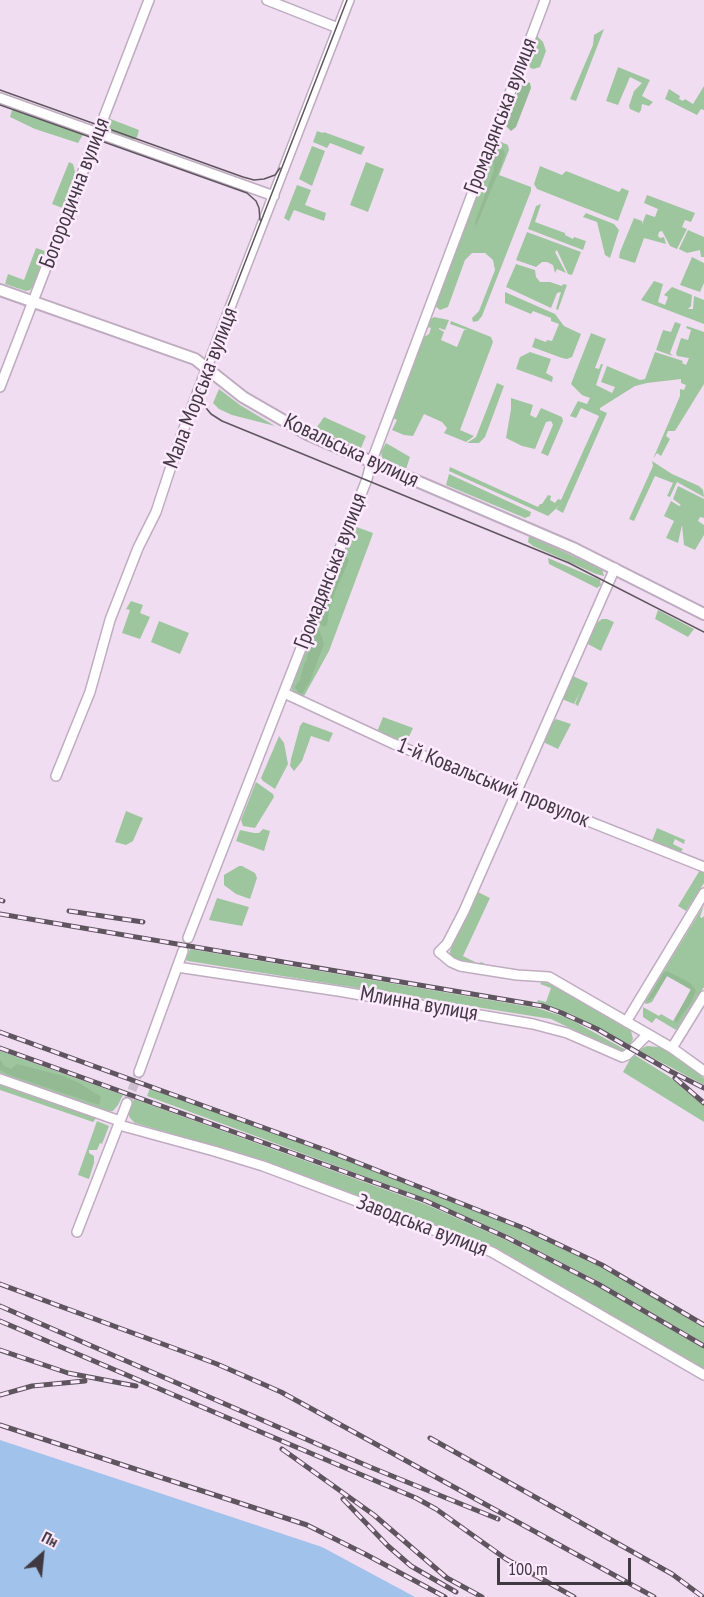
<!DOCTYPE html>
<meta charset="utf-8">
<style>
body{margin:0}
#map{position:relative;width:704px;height:1597px;overflow:hidden;background:#f1ddf2;font-family:"PT Sans Narrow",sans-serif}
canvas{display:block}
.north{position:absolute;left:12px;top:1525px;width:60px;height:60px;-webkit-text-stroke:4px #feeaff;paint-order:stroke;rotate:27deg;font-size:16px;font-weight:700;line-height:24px;text-align:center;color:#413941}
.north::after{content:'';display:block;margin:auto;width:21px;height:27px;background:#413941;clip-path:polygon(50% 0,100% 100%,50% 72%,0 100%)}
.scale{position:absolute;left:497px;top:1558px;width:134px;height:27px;box-sizing:border-box;border:3px solid #413941;border-top:0;padding-left:8px;font-size:18px;line-height:21px;white-space:nowrap;color:#413941;-webkit-text-stroke:4px #feeaff;paint-order:stroke}
</style>
<div id="map">
<canvas width="704" height="1597"></canvas>
<div class="north">Пн</div>
<div class="scale">100 m</div>
</div>
<script>
const ctx = document.querySelector('canvas').getContext('2d');
ctx.lineJoin = 'round';
function paint(path, color) { ctx.fillStyle = color; ctx.fill(path, 'evenodd'); }
const shape = rows => new Path2D(rows.map(r => 'M' + r).join(''));
function strokePath(path, color, width, dash) { ctx.strokeStyle = color; ctx.lineWidth = width; ctx.lineCap = dash ? 'butt' : 'round'; ctx.setLineDash(dash || []); ctx.stroke(path); }
function label(font, color, halo, rows, align = 'center') {
  ctx.font = font + ' "PT Sans Narrow",sans-serif'; ctx.lineWidth = 5; ctx.setLineDash([]); ctx.textBaseline = 'middle'; ctx.strokeStyle = halo; ctx.fillStyle = color; for (const [text, x, y, turn = 0] of rows) {
    ctx.save(); ctx.translate(x, y); ctx.rotate((+turn || 0) * Math.PI / 180); ctx.textAlign = isNaN(turn) ? turn : align; if (halo) ctx.strokeText(text, 0, 0); ctx.fillText(text, 0, 0); ctx.restore();
  }
}
paint(shape([
 [604,29,576,101,570,99,593,45,594,35],
 [537,36,543,42,546,51,540,67,533,69,529,67,527,62],
 [618,67,650,80,642,96,653,102,649,106,642,104,641,110,639,113,630,109,629,106,634,91,642,83,630,77,618,105,606,101],
 [704,86,704,110,701,109,697,115,665,99,669,89,680,96,679,99,683,101,685,99,693,104],
 [13,107,84,133,78,143,35,129,10,117],
 [108,118,139,130,137,137,133,140,106,130,105,127],
 [317,131,323,133,324,132,365,147,361,155,330,143,327,148,313,142],
 [501,142,508,145,509,150,499,175,531,187,531,191,482,316,478,321,473,322,472,318,479,311,495,270,493,260,485,253,472,253,465,260,448,307,440,310,435,306,496,144],
 [312,146,325,151,312,186,299,179],
 [69,162,73,164,75,172,65,209,52,204],
 [366,162,384,169,368,212,350,205],
 [540,166,562,175,566,171,619,192,622,188,629,191,618,221,537,189,534,184],
 [297,185,311,190,305,205,326,213,324,221,294,210,289,221,284,218],
 [647,195,695,213,691,222,685,220,682,227,687,229,677,249,670,246,662,231,659,232,658,236,660,238,664,237,666,244,644,238,635,263,619,258,620,252,634,218,642,221,642,224,646,214,655,217,658,209,644,203],
 [541,204,535,222,565,233,565,235,573,239,574,237,586,241,583,250,528,229,536,206],
 [586,213,614,224,619,230,610,258,605,255,597,222,583,217],
 [688,230,704,237,704,257,701,257,700,250,687,253,679,249],
 [527,232,581,252,572,275,568,274,557,250,555,252,566,273,557,269,555,273,553,265,547,262,542,262,536,267,516,260],
 [36,248,48,252,36,282,30,290,26,291,5,284,8,274,24,280],
 [692,257,704,263,704,283,700,292,680,285],
 [516,264,535,270,536,277,540,282,550,282,562,286,563,284,567,285,558,310,556,309,561,292,557,293,551,308,506,287],
 [654,281,663,284,658,302,665,305,668,297,664,295,672,287,692,295,691,306,688,309,693,309,694,296,704,300,704,324,641,300],
 [505,292,555,314,564,326,581,334,572,357,567,359,562,358,532,347,535,338,546,342,547,340,552,341,559,324,551,321,551,318,533,311,531,314,505,303],
 [434,317,449,320,445,330,439,328,439,329,444,332,441,340,457,347,464,330,467,330,450,324,451,321,491,337,493,342,460,430,474,436,466,442,444,433,447,428,442,422,424,414,413,436,404,435,392,430,397,420,393,418,424,337,429,334,431,328,428,327,431,319],
 [675,322,681,324,670,353,673,356,656,350,663,330,671,332],
 [687,326,704,332,704,384,675,431,668,431,666,436,670,439,661,456,657,453,653,459,680,396,680,389,684,390,686,385,681,383,681,379,647,383,635,386,600,408,600,410,607,413,563,513,556,509,563,502,548,516,449,471,450,467,538,507,540,504,542,504,548,495,551,496,550,500,555,503,558,499,561,500,599,416,581,408,576,418,570,416,578,401,587,404,590,398,582,395,571,384,591,333,606,339,595,368,599,369,601,364,603,364,596,385,612,393,615,387,601,382,607,366,640,380,645,379,655,352,683,361,682,363,686,365,689,358,677,356,676,353,681,338,688,340,691,330,686,328],
 [530,352,551,359,546,373,553,377,552,382,516,369,520,357],
 [497,383,504,386,485,437,479,443,467,443,476,437],
 [219,389,240,405,275,426,232,415,219,409,213,403],
 [511,398,533,405,530,415,536,418,541,408,562,417,563,421,548,456,541,453,553,425,551,421,546,422,535,449,522,446,506,438,511,409],
 [324,417,366,436,361,448,326,434,317,427],
 [386,443,410,457,406,469,382,458,381,452],
 [652,461,672,474,699,486,703,490,704,497,677,482,670,497,667,496,673,483,655,476,634,521,629,519,653,466],
 [449,474,531,512,530,516,525,518,446,485],
 [678,486,704,499,704,518,700,517,698,521,704,525,704,535,695,550,684,545,682,525,678,543,666,538,674,521,664,516,671,501,679,506,681,505,673,499],
 [354,526,373,533,371,539,329,651,303,698,294,693,291,687],
 [529,536,602,569,604,576,596,574,533,546,528,542],
 [548,558,600,580,601,585,597,588,549,564],
 [131,601,143,605,140,613,150,617,140,639,122,633,130,610,126,609],
 [658,610,694,629,688,637,655,619],
 [602,619,607,619,614,622,601,651,586,643,593,626],
 [159,621,189,633,180,654,151,642],
 [573,676,588,683,578,706,575,704,580,692,574,704,562,699],
 [383,717,413,728,407,741,400,738,398,741,377,732],
 [556,719,571,724,558,749,543,742,552,723],
 [303,722,333,733,329,742,311,736,302,761,294,771,290,766,291,759,300,726],
 [279,736,284,743,288,764,275,789,263,781,261,778],
 [256,782,273,794,274,797,255,828,243,826,241,820],
 [126,811,143,818,133,841,126,845,115,842],
 [657,828,685,840,684,844,675,839,673,844,683,849,680,853,652,841],
 [263,829,270,831,264,851,236,841,240,830,254,833,259,833],
 [239,866,242,866,255,873,257,878,250,899,236,894,224,885,224,875],
 [700,870,704,871,704,883,686,911,678,906],
 [476,891,490,898,463,956,479,964,480,962,484,963,483,965,456,961,450,957,450,951],
 [217,898,249,907,242,926,209,920],
 [704,905,700,917,702,918,704,916,704,987,676,1030,656,1018,652,1023,643,1017,643,1007,659,1016,661,1014,673,1021,691,990,667,976,652,1002,647,1004,644,1003],
 [190,949,537,1008,568,1018,626,1050,620,1052,551,1019,188,961,186,960],
 [543,981,558,988,631,1031,633,1039,630,1045,571,1014,537,1002,538,1000,546,1002,551,988,540,984],
 [647,1046,659,1047,670,1052,704,1078,704,1085,638,1050],
 [0,1051,123,1095,118,1105,113,1111,106,1111,0,1073],
 [633,1054,670,1077,704,1106,704,1122,623,1072],
 [0,1083,97,1117,93,1122,0,1090],
 [150,1088,327,1153,525,1231,601,1267,704,1328,704,1343,598,1281,510,1236,426,1199,147,1096],
 [134,1099,425,1204,508,1241,597,1286,704,1349,704,1371,495,1247,265,1161,135,1123,130,1118,128,1113],
 [97,1121,109,1126,102,1144,100,1143,97,1150,89,1150,89,1153,94,1156,94,1163,89,1179,78,1175]
]), '#9ec69e');
paint(shape([
 [522,81,530,83,531,88,516,127,511,131,506,126,506,122],
 [503,149,505,154,501,166,476,226,475,222,494,170,493,158,497,151],
 [346,556,349,561,337,587,329,610,327,625,324,627,320,624,319,620,340,565],
 [317,631,320,631,324,644,310,681,302,694,299,693,295,687,300,680,304,664,307,660,310,643],
 [667,971,689,982,696,990,691,1003,676,1023,675,1019,691,989,667,976,653,998,647,1001,663,973],
 [0,1059,4,1066,11,1069,17,1064,63,1076,79,1083,101,1097,99,1105,12,1076,0,1070]
]), '#93ba93');
paint(shape([
 [0,1440,322,1547,415,1597,0,1597]
]), '#a0c2eb');
strokePath(shape([
 [127,1103,139,1072]
]), '#cebccf', 9, [9, 4.5]);
const minor = shape([
 [267,0,338,28],
 [0,98,274,196],
 [0,387,149,0],
 [615,568,464,911,447,944,439,952,451,962,460,966,517,975,549,977,672,1048,704,1071],
 [284,693,394,744,704,867],
 [56,776,90,692,110,620,138,548,156,512,180,439,207,367,349,0],
 [188,938,367,479,371,463,545,0],
 [177,967,338,991,533,1024,567,1033,622,1057,627,1055,648,1034],
 [626,1022,704,893],
 [672,1048,704,996],
 [139,1072,183,951],
 [0,1079,120,1121],
 [119,1125,214,1151,263,1166,492,1252,704,1375],
 [77,1232,127,1103]
]);
const tertiary = shape([
 [0,290,195,359,243,397,307,434,573,548,704,614]
]);
strokePath(minor, '#bfacc0', 12);
strokePath(tertiary, '#bfacc0', 14);
strokePath(minor, '#fff', 9);
strokePath(tertiary, '#fff', 10);
strokePath(shape([
 [347,0,204,368,199,392,202,403,211,414,222,421,569,563,704,632],
 [0,90,243,177,254,180,264,179,275,175,280,168],
 [0,105,247,193,256,201,259,208,260,220]
]), '#5f555f', 1.5);
const rail = shape([
 [0,900,3,901],
 [69,911,143,922],
 [0,914,543,1006,562,1013,597,1029,670,1071,704,1088],
 [0,1032,328,1151,526,1229,602,1265,704,1325],
 [0,1048,426,1201,508,1238,598,1284,704,1346],
 [675,1078,704,1103],
 [0,1284,217,1364,281,1392,654,1597],
 [0,1306,370,1467,498,1519],
 [0,1321,416,1498,436,1509,506,1559,574,1597],
 [0,1350,68,1373,136,1386],
 [0,1395,32,1386,85,1381],
 [0,1425,307,1525,365,1554,445,1597],
 [430,1438,672,1574,703,1597],
 [282,1449,374,1515,447,1578,482,1597],
 [343,1499,388,1546,411,1566,456,1592]
]);
strokePath(rail, '#5f555f', 5);
strokePath(rail, '#feeaff', 3, [9]);
label('22px', '#413941', '#feeaff', [
 ["Громадянська вулиця",501,116,-69],
 ["Богородична вулиця",75,193,-69],
 ["Мала Морська вулиця",201,388,-69],
 ["Ковальська вулиця",351,451,25],
 ["Громадянська вулиця",331,571,-69],
 ["1-й Ковальський провулок",493,783,22],
 ["Млинна вулиця",419,1004,10],
 ["Заводська вулиця",422,1226,21]
]);
</script>
